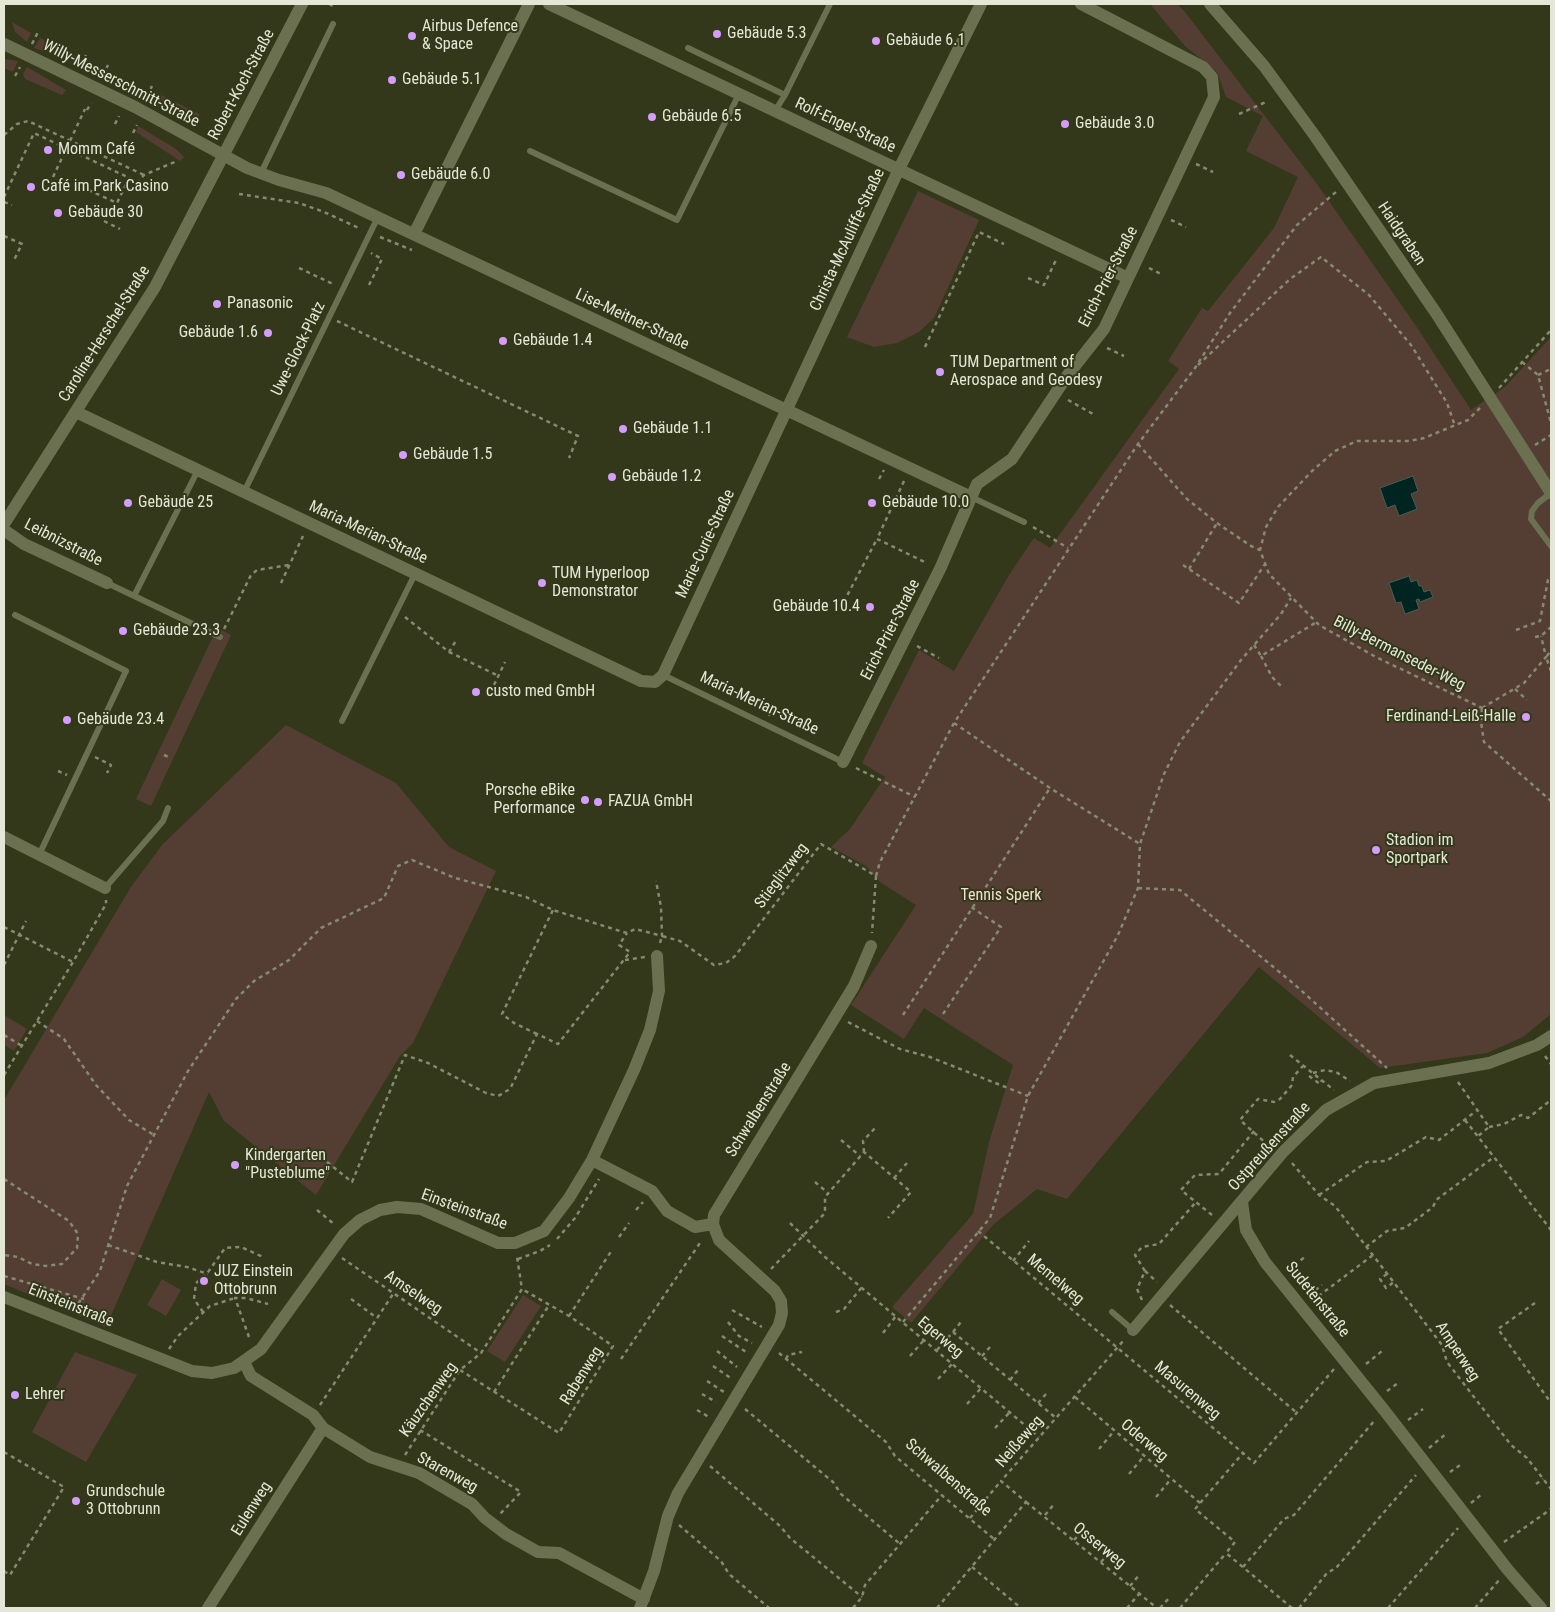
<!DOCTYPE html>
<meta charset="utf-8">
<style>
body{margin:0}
#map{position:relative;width:1555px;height:1612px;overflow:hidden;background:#33381a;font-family:"Roboto Condensed",sans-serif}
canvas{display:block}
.frame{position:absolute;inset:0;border:5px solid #e4e7d6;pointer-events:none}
</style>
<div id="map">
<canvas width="1555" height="1612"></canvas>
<div class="frame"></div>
</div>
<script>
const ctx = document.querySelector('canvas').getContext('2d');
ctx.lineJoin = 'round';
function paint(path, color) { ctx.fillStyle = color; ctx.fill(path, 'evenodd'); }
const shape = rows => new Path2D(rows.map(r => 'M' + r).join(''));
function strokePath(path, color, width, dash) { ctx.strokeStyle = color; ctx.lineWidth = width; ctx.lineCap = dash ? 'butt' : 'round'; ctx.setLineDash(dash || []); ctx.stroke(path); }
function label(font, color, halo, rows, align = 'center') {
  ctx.font = font + ' "Roboto Condensed",sans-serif'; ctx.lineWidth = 4; ctx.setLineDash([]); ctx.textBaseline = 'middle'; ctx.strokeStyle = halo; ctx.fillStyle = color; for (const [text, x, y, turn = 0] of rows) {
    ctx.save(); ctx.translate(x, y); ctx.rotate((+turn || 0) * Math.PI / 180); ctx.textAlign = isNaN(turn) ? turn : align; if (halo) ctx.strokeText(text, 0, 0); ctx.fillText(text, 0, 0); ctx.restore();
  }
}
paint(shape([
 [1150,4,1177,4,1185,12,1317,184,1414,323,1471,410,1505,387,1551,337,1551,1014,1523,1037,1487,1053,1380,1068,1259,967,1067,1199,1037,1189,993,1225,911,1323,892,1307,973,1214,989,1142,1013,1065,924,1008,904,1039,851,1005,916,905,880,882,866,866,831,847,850,829,885,777,862,763,919,650,954,671,1009,575,1034,538,1050,548,1179,369,1168,361,1202,308,1208,311,1274,228,1298,177,1246,151,1263,116,1226,97,1217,72,1185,46],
 [12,22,31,33,27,42,15,32],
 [40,38,80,58,79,63,34,48],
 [4,59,18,61,13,72,4,68],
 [27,67,66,90,62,95,25,79,23,74],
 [157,93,199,114,200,120,154,99],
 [138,126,176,149,184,157,180,161,136,132],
 [918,191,979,220,934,318,919,332,897,343,874,347,847,337],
 [217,628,231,635,151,806,136,799],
 [286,725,396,783,449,847,496,871,413,1043,400,1056,316,1195,224,1121,209,1092,106,1327,4,1284,4,1100,131,887,162,845],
 [4,1015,27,1029,14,1051,4,1045],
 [162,1279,181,1290,166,1316,147,1305],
 [523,1295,541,1306,505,1362,487,1351],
 [75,1352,137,1375,86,1462,32,1432]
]), '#543e33');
const water = shape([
 [1413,476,1418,491,1411,494,1417,509,1399,516,1395,505,1387,508,1380,488,1413,476],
 [1409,576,1411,582,1417,580,1419,586,1422,586,1424,592,1430,590,1433,597,1420,602,1419,599,1416,600,1419,609,1405,614,1401,602,1396,603,1389,583,1409,576]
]);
paint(water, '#002520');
strokePath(water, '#445f57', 1);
strokePath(shape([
 [329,4,333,6],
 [32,44,38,32],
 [82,64,86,55],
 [103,75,108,65],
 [15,76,20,67],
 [147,96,152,86],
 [87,110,91,103],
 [1239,114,1266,102],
 [115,124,119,116],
 [133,133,137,125],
 [4,135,17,124,28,121,144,175],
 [1196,164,1213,172],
 [53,177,85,109],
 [83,191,84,188,117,203,129,178],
 [239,194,299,203,324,212,361,229],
 [4,197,34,133,138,182,144,175,177,161],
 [4,202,12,205],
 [1171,220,1186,227],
 [104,221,120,229],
 [4,236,22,244,13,262],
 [380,237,412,250],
 [299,268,333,284],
 [1149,268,1163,275],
 [1028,278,1044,285,1056,260],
 [369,285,382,259,371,253],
 [337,321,578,436,569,458],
 [925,347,979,232,1004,244],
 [1107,348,1124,356],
 [1522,362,1538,375,1551,423],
 [1198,365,1290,279,1321,257,1369,295,1411,345,1447,403,1455,426],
 [1538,375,1551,369],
 [1499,388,1551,330],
 [1068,400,1093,414],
 [1480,408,1468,420,1424,438,1409,441,1357,441,1335,451,1312,471,1278,507,1266,527,1260,550,1269,574,1319,625,1376,657,1482,708],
 [1138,444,1187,499,1217,523,1251,546,1260,550],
 [1535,445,1551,435],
 [879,479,884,470],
 [904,481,877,539,927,563],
 [1033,527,1068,548],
 [1183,565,1239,603,1265,564],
 [1189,569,1217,523],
 [281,583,303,536],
 [840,609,877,539],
 [405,617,449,652,457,639],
 [224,629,251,575,257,570,289,565],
 [1516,630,1540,621,1548,580,1551,578],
 [1535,637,1541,636,1551,627],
 [1254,645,1261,656,1315,623],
 [917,646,939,658],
 [449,652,499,676],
 [1261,656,1272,677,1281,686],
 [1551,671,1546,657,1551,651],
 [494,685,505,662],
 [1515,689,1527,700],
 [1482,708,1481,722,1484,742,1551,801],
 [1482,708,1524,683,1546,657,1541,636],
 [769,716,774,703],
 [954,723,1050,788,1140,844],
 [164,755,171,758],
 [95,757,111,765,107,773],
 [856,768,915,797],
 [58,771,67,775],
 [876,876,880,862,954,723,1138,444,1195,368,1230,313,1297,225,1336,192],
 [1138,888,1180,890,1294,984,1387,1068],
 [4,927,73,962],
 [660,943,662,936,680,941,714,965,726,963,735,956,821,844,876,876,872,933],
 [625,960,645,957],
 [4,965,26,921],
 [943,1014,1001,927,971,907],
 [903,1015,1050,788],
 [37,1021,64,1039,96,1085,129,1120,154,1135],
 [848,1022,900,1049,930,1057,1028,1096],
 [537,1034,514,1023,502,1014,553,910],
 [4,1035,22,1046],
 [1290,1055,1334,1090],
 [1545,1056,1551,1064],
 [1313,1073,1325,1070,1336,1072,1350,1081],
 [4,1075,73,962,106,904,106,900],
 [1309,1076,1320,1084,1322,1080],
 [1458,1082,1489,1127,1478,1136],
 [1465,1120,1551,1230],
 [1489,1127,1504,1124,1521,1115,1528,1118,1551,1100],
 [841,1140,860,1156],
 [1269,1146,1240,1120,1258,1099,1274,1102,1280,1099,1292,1085,1293,1077,1303,1066],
 [864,1152,863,1141,876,1127],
 [327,1162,352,1182,405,1055,428,1063,486,1093,498,1096,510,1089,537,1034,558,1044,630,952,619,945,627,933],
 [1292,1163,1319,1195,1335,1206,1442,1345,1447,1362,1511,1445,1527,1458,1551,1489],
 [894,1178,907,1163],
 [4,1179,69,1221,78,1234,77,1248,62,1264,46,1266,32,1264,18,1257,4,1255],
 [815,1182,828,1193],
 [1319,1195,1367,1162,1386,1161,1426,1137,1439,1140,1476,1111],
 [317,1210,334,1224],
 [636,1210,643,1202],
 [1212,1215,1181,1190,1195,1175,1219,1174,1254,1131],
 [790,1223,825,1257,1039,1437],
 [978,1231,1243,1453],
 [619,1237,629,1223],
 [557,1239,575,1218,599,1179],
 [108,1245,157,1262,187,1267,208,1274],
 [1366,1247,1387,1231,1405,1228,1433,1207,1436,1200,1494,1157],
 [342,1258,481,1353],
 [518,1259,540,1251,550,1245],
 [1013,1261,1029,1241],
 [771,1269,825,1213,825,1197,864,1152,911,1192,888,1218],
 [1288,1270,1306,1256],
 [1145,1271,1157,1282],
 [1387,1274,1380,1279,1386,1288,1394,1282],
 [4,1276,84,1299],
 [1309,1295,1322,1285],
 [351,1299,377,1318],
 [1142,1300,1137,1289,1145,1271,1135,1255,1142,1247,1159,1244,1196,1202],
 [1312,1301,1373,1255],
 [1535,1303,1498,1329,1551,1403],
 [1170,1305,1297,1413],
 [74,1310,100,1271,127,1186,154,1135,188,1071,236,999,254,981,289,960,321,928,384,898,398,866,412,860,455,878,526,897,553,910,623,932,627,933,635,929,662,936,661,907,656,881],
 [732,1310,762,1327],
 [203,1312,194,1299,196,1283,206,1275,225,1248,241,1247,263,1257],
 [836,1312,844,1309,862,1287],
 [569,1316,612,1250],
 [728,1322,739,1336,752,1343],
 [903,1322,990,1218,1028,1096,1118,935,1138,888,1140,844,1164,774,1180,742,1241,660,1281,614,1291,598],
 [953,1332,961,1322],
 [883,1333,896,1316],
 [722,1336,746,1352],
 [249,1337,235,1298,246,1298,268,1304],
 [169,1349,178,1336,210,1306,235,1298],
 [937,1350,953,1332,1056,1418],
 [717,1351,737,1367],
 [779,1353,886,1442,895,1456,994,1539],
 [910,1356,924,1340],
 [982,1356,990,1347],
 [621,1359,702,1240],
 [786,1359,788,1355,802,1352],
 [1366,1364,1382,1351],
 [713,1366,732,1379],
 [460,1370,559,1433,613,1346,569,1316,522,1289],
 [938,1379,952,1364],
 [1010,1380,1018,1370],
 [707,1381,724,1392],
 [1387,1391,1398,1383],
 [494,1392,549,1305],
 [702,1394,716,1402],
 [1075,1397,1200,1503],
 [1038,1403,1046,1394],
 [967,1404,981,1388],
 [320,1405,393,1294],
 [745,1409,833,1482,841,1494,900,1544],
 [697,1410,709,1417],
 [1408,1420,1423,1409],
 [995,1428,1010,1412],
 [420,1430,521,1492,500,1514],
 [1429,1448,1447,1433],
 [1099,1449,1114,1431],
 [4,1452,64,1487,10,1575,4,1571],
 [405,1455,460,1370,481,1353,522,1289,517,1257],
 [710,1466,780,1526,790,1538,862,1597],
 [1450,1472,1463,1463],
 [1129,1474,1144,1456],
 [1536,1484,1543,1479],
 [1156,1497,1171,1479],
 [1026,1502,1157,1608],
 [1471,1503,1482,1494],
 [1045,1515,1055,1503],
 [970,1518,1001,1481],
 [679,1525,721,1561,729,1574,769,1608],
 [1074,1540,1085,1528],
 [1504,1542,1551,1509],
 [1101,1562,1111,1550],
 [972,1567,1021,1608],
 [1243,1567,1284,1519,1294,1515,1375,1420],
 [1130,1586,1140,1574],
 [853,1608,862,1597,865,1585,942,1495],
 [937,1608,1026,1502,1001,1481,1124,1340],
 [1127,1608,1139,1594],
 [1160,1608,1169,1598],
 [1180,1608,1226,1553],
 [1292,1608,1226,1553,1235,1542,1195,1509,1243,1453,1254,1463,1334,1369],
 [1299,1608,1327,1573,1336,1568,1416,1475],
 [1388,1608,1458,1528],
 [1475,1608,1500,1579]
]), '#868a72', 2.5, [4, 4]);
strokePath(shape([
 [688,48,785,95],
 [775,111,785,95,830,4],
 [530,151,677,220,739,94],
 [261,173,333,24],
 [244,492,378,217],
 [1551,493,1538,503,1532,511,1531,519,1551,546],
 [971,497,1024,522],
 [107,583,220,637],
 [134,596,198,470],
 [15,615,126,671,39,855],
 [663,675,843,762],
 [342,721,415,574],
 [105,888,163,821,168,808],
 [1112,1312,1133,1330]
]), '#6b7050', 6);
strokePath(shape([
 [549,4,1128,278],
 [1210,4,1264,66,1315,136,1436,313,1551,493],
 [4,44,135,107,247,168,279,180,326,193,971,497],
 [414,234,529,4],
 [76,412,641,681,655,682,663,675,899,169,981,4],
 [4,524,155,287,302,4],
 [4,530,24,544,107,583],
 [843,762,940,569,977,484,1012,459,1067,376,1104,329,1214,97,1212,77,1203,67,1081,4],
 [4,837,105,888],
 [592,1160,652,1191,667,1211,695,1227,713,1224],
 [1242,1202,1246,1230,1265,1262,1384,1410,1508,1570,1541,1608],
 [4,1297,192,1371,212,1373,234,1368,261,1349,344,1234,360,1220,380,1210,397,1207,421,1209,498,1243,515,1243,544,1231,569,1198,592,1160,634,1070,650,1030,659,991,657,956],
 [1133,1330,1283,1152,1326,1110,1374,1083,1489,1063,1537,1045,1551,1036],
 [244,1362,251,1376,313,1415,323,1428,370,1457,419,1473,472,1504,485,1518,506,1534,538,1552,559,1553,644,1599],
 [208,1608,323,1428],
 [640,1608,654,1571,668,1516,678,1493,779,1325,782,1313,781,1301,775,1291,719,1240,713,1224,714,1215,854,986,871,946]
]), '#6b7050', 12);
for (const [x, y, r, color] of [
 [717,34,5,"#d49cfb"],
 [412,36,5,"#d49cfb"],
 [876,41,5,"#d49cfb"],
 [392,80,5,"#d49cfb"],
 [652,117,5,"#d49cfb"],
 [1065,124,5,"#d49cfb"],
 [48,150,5,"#d49cfb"],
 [401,175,5,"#d49cfb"],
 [31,187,5,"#d49cfb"],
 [58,213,5,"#d49cfb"],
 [217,304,5,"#d49cfb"],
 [268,333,5,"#d49cfb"],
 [503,341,5,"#d49cfb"],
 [940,372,5,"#d49cfb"],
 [623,429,5,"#d49cfb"],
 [403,455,5,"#d49cfb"],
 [612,477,5,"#d49cfb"],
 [128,503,5,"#d49cfb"],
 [872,503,5,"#d49cfb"],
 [542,583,5,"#d49cfb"],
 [870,607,5,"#d49cfb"],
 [123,631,5,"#d49cfb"],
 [476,692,5,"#d49cfb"],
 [1526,717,5,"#d49cfb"],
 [67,720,5,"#d49cfb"],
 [585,800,5,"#d49cfb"],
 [598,802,5,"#d49cfb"],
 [1376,850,5,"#d49cfb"],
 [235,1165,5,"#d49cfb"],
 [204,1281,5,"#d49cfb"],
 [15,1395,5,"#d49cfb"],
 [76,1501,5,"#d49cfb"]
]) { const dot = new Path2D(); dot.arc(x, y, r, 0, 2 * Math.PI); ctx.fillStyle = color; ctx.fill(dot); strokePath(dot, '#33381a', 2); }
label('16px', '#e4e7d6', '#33381a', [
 ["Airbus Defence",422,27],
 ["& Space",422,45],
 ["Gebäude 5.3",727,34],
 ["Gebäude 6.1",886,41],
 ["Gebäude 5.1",402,80],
 ["Gebäude 6.5",662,117],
 ["Gebäude 3.0",1075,124],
 ["Momm Café",58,150],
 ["Gebäude 6.0",411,175],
 ["Café im Park Casino",41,187],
 ["Gebäude 30",68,213],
 ["Panasonic",227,304],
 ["Gebäude 1.6",258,333,"right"],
 ["Gebäude 1.4",513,341],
 ["TUM Department of",950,363],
 ["Aerospace and Geodesy",950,381],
 ["Gebäude 1.1",633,429],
 ["Gebäude 1.5",413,455],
 ["Gebäude 1.2",622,477],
 ["Gebäude 25",138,503],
 ["Gebäude 10.0",882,503],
 ["TUM Hyperloop",552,574],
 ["Demonstrator",552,592],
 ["Gebäude 10.4",860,607,"right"],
 ["Gebäude 23.3",133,631],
 ["custo med GmbH",486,692],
 ["Ferdinand-Leiß-Halle",1516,717,"right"],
 ["Gebäude 23.4",77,720],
 ["Porsche eBike",575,791,"right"],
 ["Performance",575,809,"right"],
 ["FAZUA GmbH",608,802],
 ["Stadion im",1386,841],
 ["Sportpark",1386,859],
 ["Kindergarten",245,1156],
 ["\"Pusteblume\"",245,1174],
 ["JUZ Einstein",214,1272],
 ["Ottobrunn",214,1290],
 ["Lehrer",25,1395],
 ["Grundschule",86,1492],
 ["3 Ottobrunn",86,1510]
], 'left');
label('16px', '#e4e7d6', '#33381a', [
 ["Willy-Messerschmitt-Straße",121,84,27],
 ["Robert-Koch-Straße",242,85,-62],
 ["Rolf-Engel-Straße",845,126,25],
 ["Haidgraben",1401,234,56],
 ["Christa-McAuliffe-Straße",848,240,-65],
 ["Erich-Prier-Straße",1109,277,-63],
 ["Lise-Meitner-Straße",632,320,25],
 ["Caroline-Herschel-Straße",105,334,-58],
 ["Uwe-Glock-Platz",299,349,-64],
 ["Maria-Merian-Straße",368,533,25],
 ["Leibnizstraße",63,543,27],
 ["Marie-Curie-Straße",706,544,-65],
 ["Erich-Prier-Straße",891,630,-63],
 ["Billy-Bermanseder-Weg",1399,654,27],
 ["Maria-Merian-Straße",759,704,25],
 ["Stieglitzweg",782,876,-53],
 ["Schwalbenstraße",759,1110,-58],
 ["Ostpreußenstraße",1270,1147,-48],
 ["Einsteinstraße",464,1210,20],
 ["Memelweg",1055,1280,40],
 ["Amselweg",413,1293,34],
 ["Sudetenstraße",1317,1300,51],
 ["Einsteinstraße",71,1306,22],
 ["Egerweg",940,1338,40],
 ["Amperweg",1457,1352,57],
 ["Rabenweg",582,1376,-58],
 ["Masurenweg",1187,1391,40],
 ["Käuzchenweg",429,1400,-55],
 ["Oderweg",1144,1441,40],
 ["Neißeweg",1020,1442,-49],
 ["Starenweg",447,1473,29],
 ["Schwalbenstraße",948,1478,41],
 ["Eulenweg",252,1509,-58],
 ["Osserweg",1099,1546,39]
]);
label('16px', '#f7ddcf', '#33381a', [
 ["Tennis Sperk",1001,896]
]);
</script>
